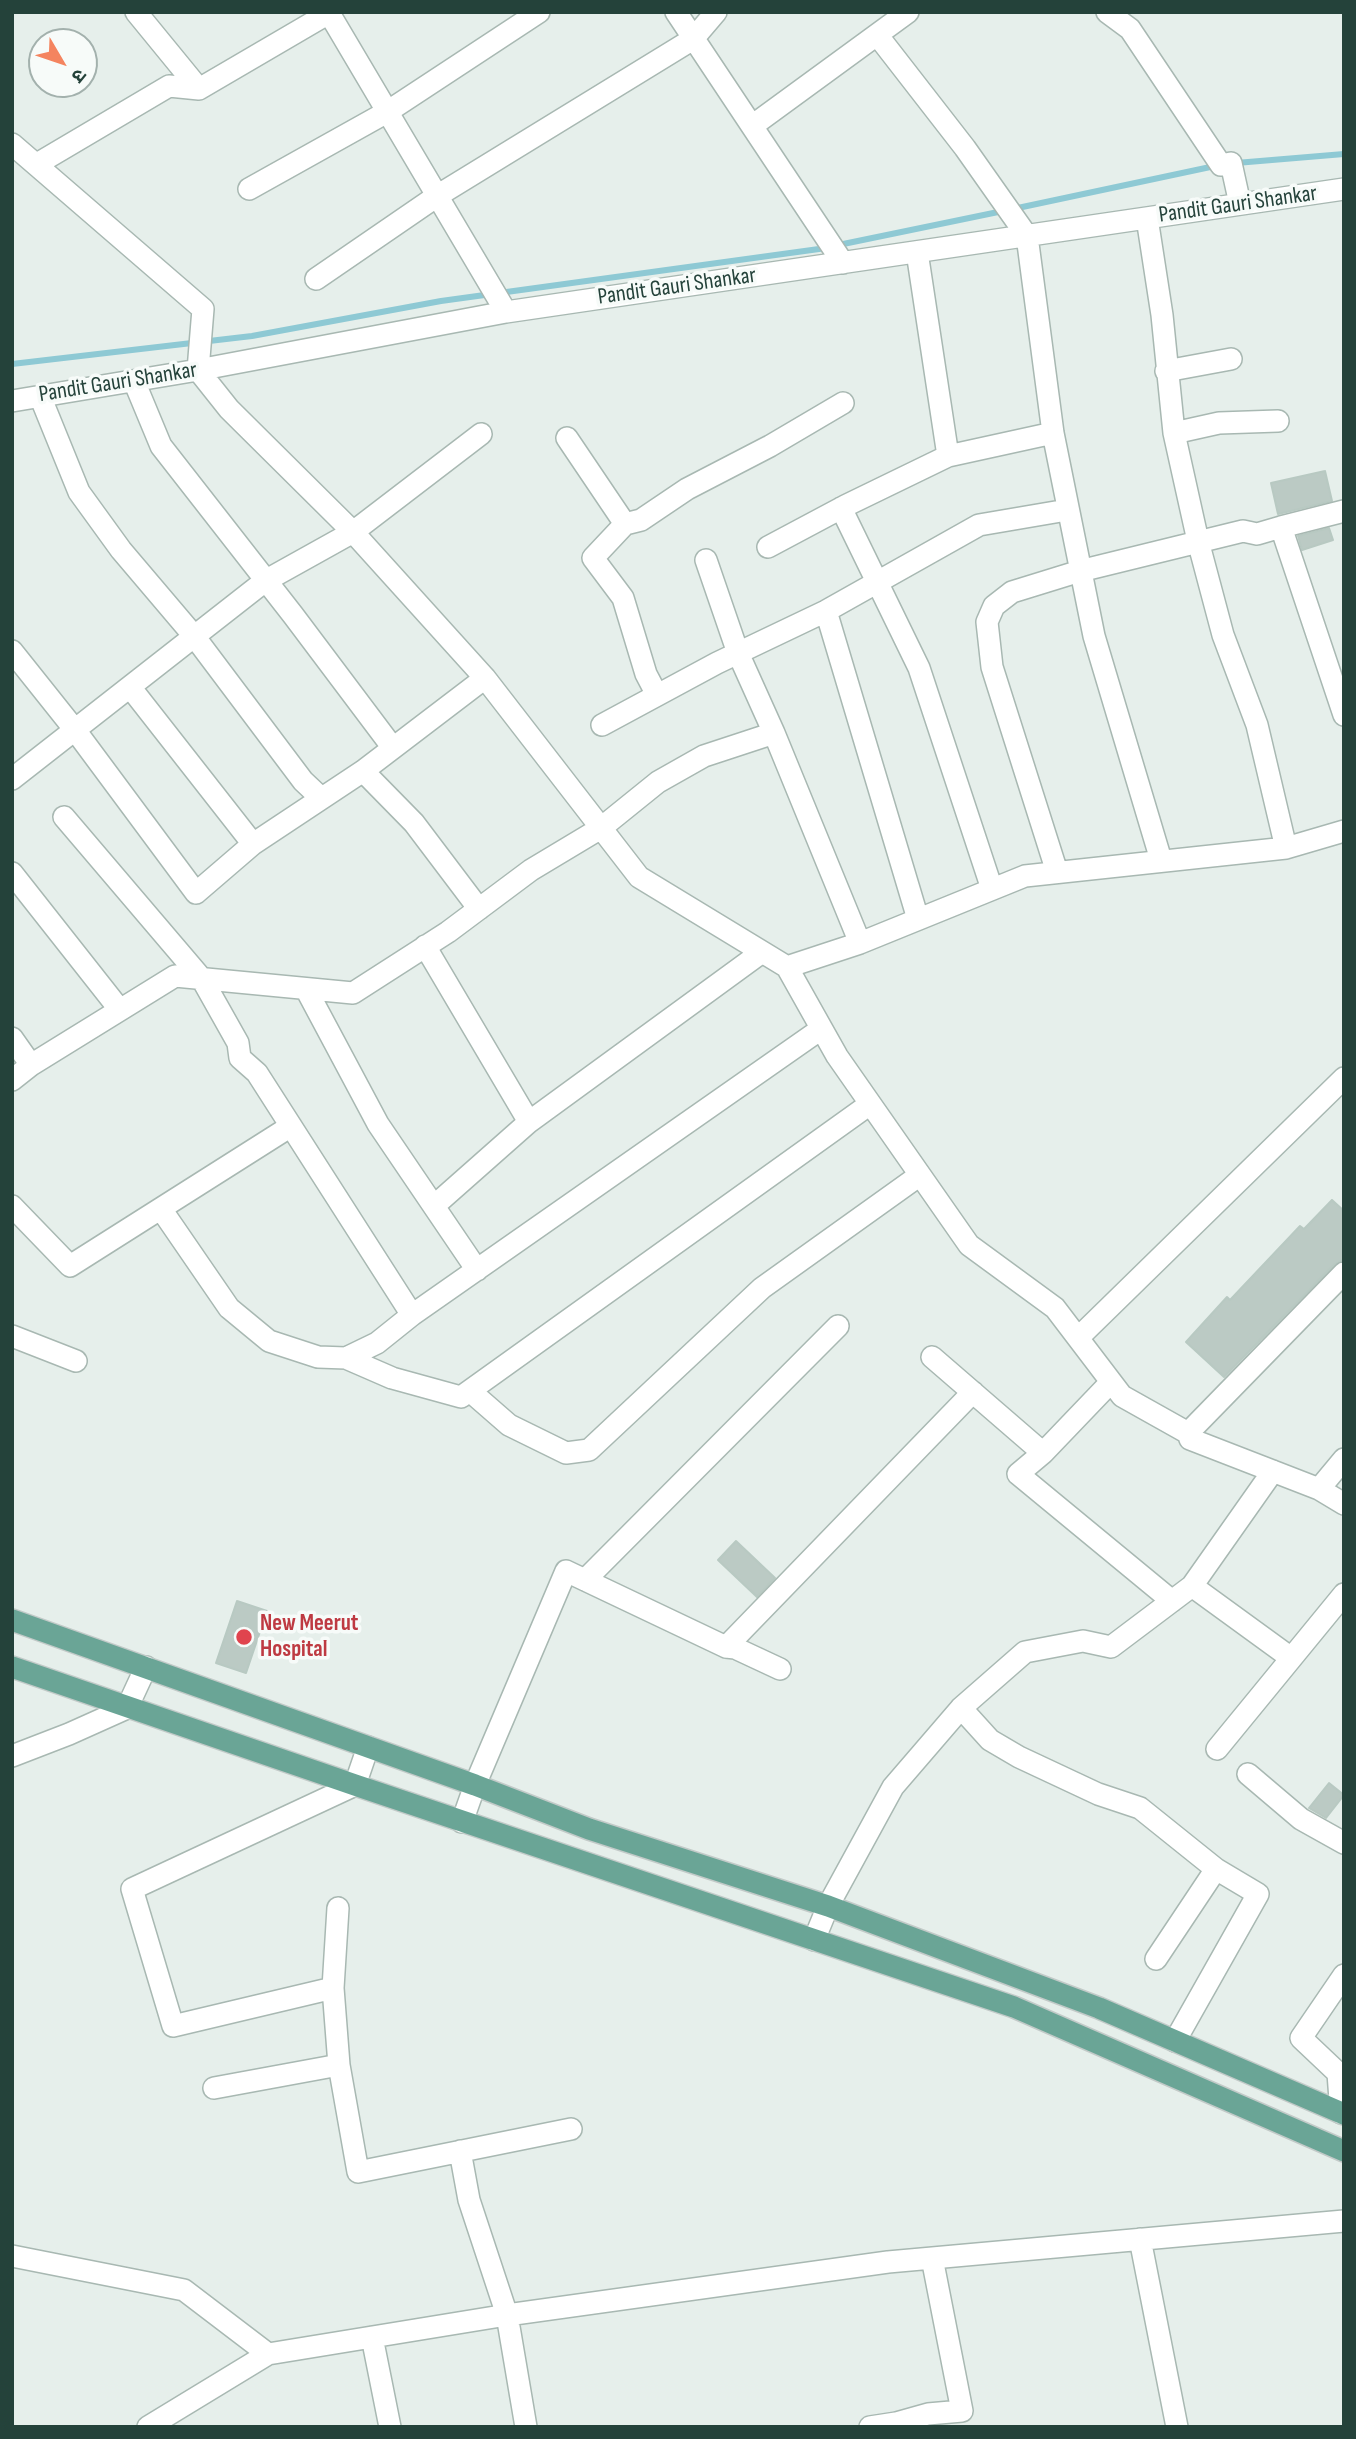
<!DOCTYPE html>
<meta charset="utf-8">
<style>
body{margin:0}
#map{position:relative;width:1356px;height:2439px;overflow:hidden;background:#e6efeb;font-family:"Sofia Sans Condensed","Noto Sans Devanagari",sans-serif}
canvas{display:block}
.frame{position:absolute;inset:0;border:14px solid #24423a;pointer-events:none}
.north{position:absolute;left:28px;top:28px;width:70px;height:70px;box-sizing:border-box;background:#f7fbf9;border:2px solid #a3b1ad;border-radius:50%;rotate:129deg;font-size:19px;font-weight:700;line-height:28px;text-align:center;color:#24423a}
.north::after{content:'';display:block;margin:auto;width:24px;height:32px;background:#f4845f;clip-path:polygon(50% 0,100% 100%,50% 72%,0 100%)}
</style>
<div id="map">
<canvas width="1356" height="2439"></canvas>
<div class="frame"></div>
<div class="north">उ</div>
</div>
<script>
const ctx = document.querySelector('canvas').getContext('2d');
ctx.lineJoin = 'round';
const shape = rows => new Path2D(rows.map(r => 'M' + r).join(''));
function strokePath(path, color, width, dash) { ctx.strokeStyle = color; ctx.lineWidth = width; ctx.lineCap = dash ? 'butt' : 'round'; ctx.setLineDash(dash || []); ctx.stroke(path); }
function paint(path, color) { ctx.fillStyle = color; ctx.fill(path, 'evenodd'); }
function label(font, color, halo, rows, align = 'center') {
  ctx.font = font + ' "Sofia Sans Condensed",sans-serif'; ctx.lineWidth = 7; ctx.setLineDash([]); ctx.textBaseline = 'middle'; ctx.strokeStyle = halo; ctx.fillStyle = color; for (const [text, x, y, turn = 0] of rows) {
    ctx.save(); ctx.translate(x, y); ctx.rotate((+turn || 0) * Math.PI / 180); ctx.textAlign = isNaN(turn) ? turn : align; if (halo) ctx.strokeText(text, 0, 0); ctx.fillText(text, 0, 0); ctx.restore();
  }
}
strokePath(shape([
 [1236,163,1344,154],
 [1013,209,1215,166],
 [12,364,252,336,441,301,819,249,1003,211]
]), '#8ec9d4', 6);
const building = shape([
 [1325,471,1332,501,1278,514,1271,483,1325,471],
 [1329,528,1333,540,1302,550,1298,536,1329,528],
 [1332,1200,1344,1211,1344,1259,1335,1264,1224,1377,1186,1342,1227,1297,1230,1300,1300,1226,1304,1229,1332,1200],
 [736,1541,775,1578,757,1597,718,1560,736,1541],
 [237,1601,267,1611,246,1673,216,1663,237,1601],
 [1329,1783,1344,1795,1326,1818,1309,1808,1329,1783]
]);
paint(building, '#bbcac4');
strokePath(building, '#b8c9c2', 2);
const minor = shape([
 [136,12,199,89],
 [331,12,329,13,506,312],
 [676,12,843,263],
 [1107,12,1130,29,1221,165,1231,163,1240,204],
 [878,36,965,148,1027,236,1053,433,1094,636,1161,860],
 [752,126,908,12],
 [12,144,203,309,198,370,229,409,353,532,485,678,639,877,787,967,860,943,1025,876,1286,848,1344,831],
 [37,164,169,86,199,89,329,13],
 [249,189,387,112,539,12],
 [1147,218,1162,315,1174,433,1198,541,1223,635,1257,725,1286,848],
 [917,252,948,456],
 [316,279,437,196,693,39,716,12],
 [1166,371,1231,359],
 [134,381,161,446,293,615,393,748],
 [40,396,79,492,121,550,194,636,303,781,321,798],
 [12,401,198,370,506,312,1344,189],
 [1174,433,1219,423,1278,421],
 [567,438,625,524],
 [841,508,919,668,992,889],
 [1344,511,1281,527,1344,715],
 [768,547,845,506,948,456,1053,433],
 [706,560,738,653,774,733,860,943],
 [826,611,918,919],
 [12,651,75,730,196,893,253,844,363,771,485,678],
 [130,687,253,844],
 [657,695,646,674,623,598,593,558,625,524,641,520,687,489,770,446,843,403],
 [602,725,717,663,826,611,979,525,1067,510],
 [363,771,414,823,479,909],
 [12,779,265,581,353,532,481,434],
 [64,817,202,979,238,1043,240,1058,257,1073,412,1315],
 [1057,872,992,667,987,622,994,606,1012,592,1080,571,1243,531,1257,534,1281,527],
 [12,873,120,1010],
 [425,946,529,1122],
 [787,967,837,1056,969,1245,1055,1308,1122,1396,1188,1433,1190,1439,1319,1489,1344,1504],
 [306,989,378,1124,477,1270],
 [12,1038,31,1065],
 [12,1080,31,1065,175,976,353,993,448,932,531,870,601,828,658,782,704,756,774,733],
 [12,1206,70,1266,291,1126],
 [434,1206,529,1122,762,952],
 [161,1209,229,1308,269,1341,318,1357,346,1358,392,1378,461,1397,870,1104],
 [12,1336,76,1361],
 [1078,1338,1344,1078],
 [932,1357,1043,1453,1018,1474,1172,1601],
 [346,1358,377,1343,412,1315,821,1029],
 [470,1391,509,1425,566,1453,589,1450,762,1288,920,1175],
 [1188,1433,1344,1273],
 [1043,1453,1111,1382],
 [1319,1489,1344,1459],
 [585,1580,838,1326],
 [1192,1586,1291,1658],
 [726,1647,735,1648,780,1669],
 [961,1708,990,1740,1019,1757,1098,1794,1140,1808,1216,1869,1156,1959],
 [1217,1749,1344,1594],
 [12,1756,69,1734,127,1708,146,1667],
 [1248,1774,1301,1819,1344,1843],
 [462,1822,475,1785,566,1571,726,1647,973,1392],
 [338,1908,333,1988,339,2065,358,2172,571,2129],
 [814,1940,828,1906,893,1787,961,1708,1025,1652,1083,1641,1111,1647,1192,1586,1273,1471],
 [333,1988,173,2026,132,1889,355,1785,368,1747],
 [1175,2041,1258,1894,1216,1869],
 [214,2088,339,2065],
 [1341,2113,1338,2073,1301,2038,1344,1975],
 [460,2151,469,2200,507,2315,526,2427],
 [1140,2239,1177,2427],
 [12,2256,184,2290,268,2354],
 [372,2337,390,2427],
 [148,2427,268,2354,507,2315,888,2262,1344,2221],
 [870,2427,896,2423,928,2414,962,2411,932,2258]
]);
const major = shape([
 [12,1620,475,1785,589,1829,828,1906,1099,2008,1344,2114],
 [12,1667,355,1785,1014,2007,1344,2151]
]);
strokePath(minor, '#a8b8b2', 24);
strokePath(major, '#c2cac8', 24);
strokePath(minor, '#fff', 21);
strokePath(major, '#6aa596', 21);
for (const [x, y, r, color] of [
 [244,1637,9,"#e0444e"]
]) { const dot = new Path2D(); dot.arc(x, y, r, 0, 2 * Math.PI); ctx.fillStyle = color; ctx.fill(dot); strokePath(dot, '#f7fbf9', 2.5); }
label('23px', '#24423a', '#f7fbf9', [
 ["Pandit Gauri Shankar",1238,205,-8],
 ["Pandit Gauri Shankar",677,287,-8],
 ["Pandit Gauri Shankar",118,383,-9]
]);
label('bold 23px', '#be3a42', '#f7fbf9', [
 ["New Meerut",260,1624],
 ["Hospital",260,1650]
], 'left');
</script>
